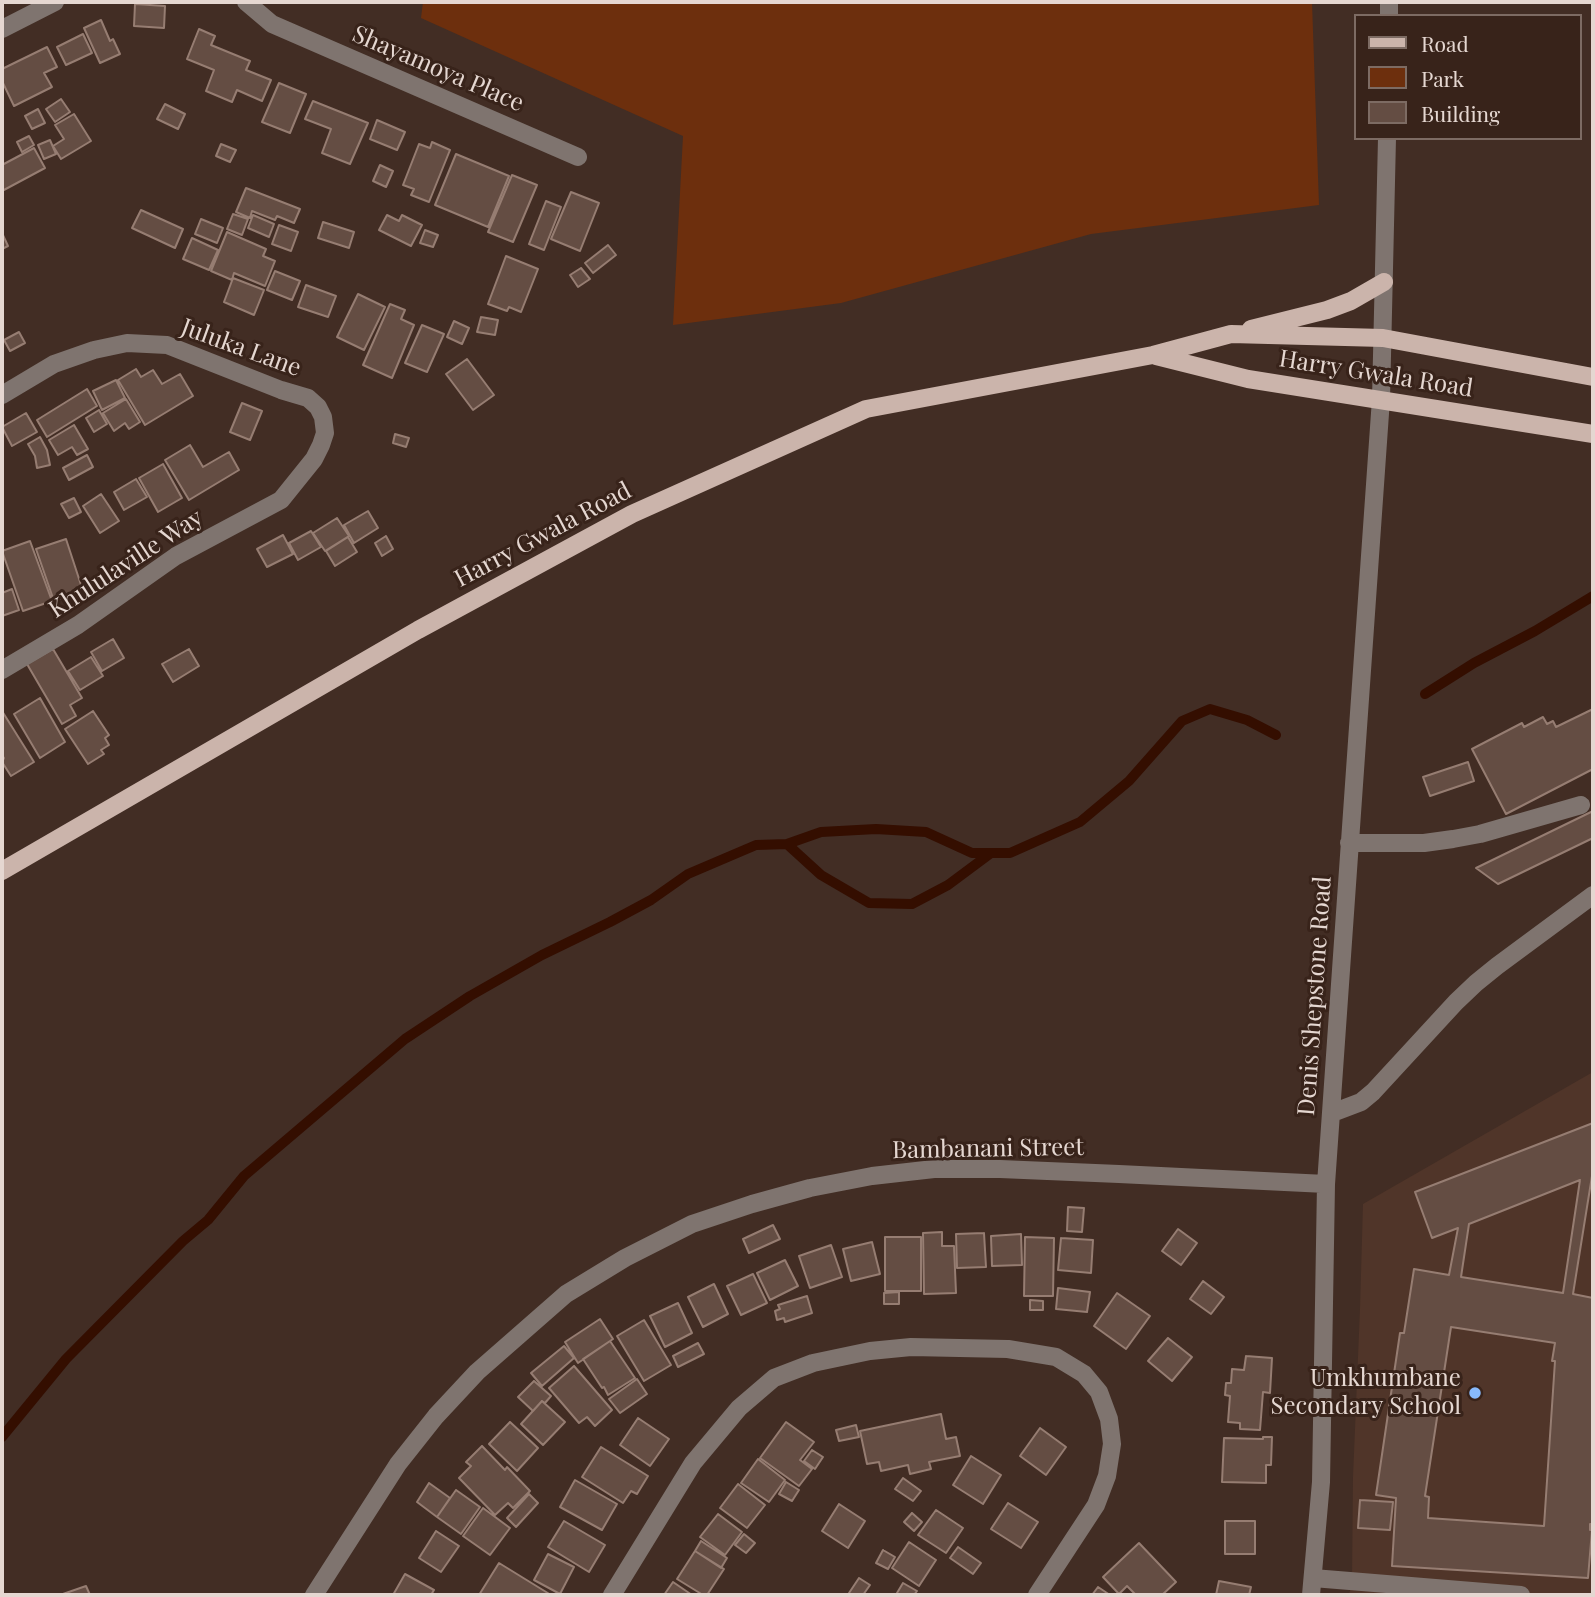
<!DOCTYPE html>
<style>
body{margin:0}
#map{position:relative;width:1595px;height:1597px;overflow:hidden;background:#422d24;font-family:"Playfair Display",serif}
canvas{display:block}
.frame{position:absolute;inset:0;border:4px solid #e5d7d1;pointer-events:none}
.legend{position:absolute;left:1354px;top:14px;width:228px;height:126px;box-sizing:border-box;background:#38231a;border:2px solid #7d6b63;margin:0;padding:9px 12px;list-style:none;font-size:21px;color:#e5d7d1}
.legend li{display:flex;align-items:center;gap:14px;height:35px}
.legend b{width:35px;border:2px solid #7d6b63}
</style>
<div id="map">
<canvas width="1595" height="1597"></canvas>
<div class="frame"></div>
<ul class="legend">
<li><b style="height:9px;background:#cbb4ab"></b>Road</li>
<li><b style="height:19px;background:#6d2f0d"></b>Park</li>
<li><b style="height:19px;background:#644d43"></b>Building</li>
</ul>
</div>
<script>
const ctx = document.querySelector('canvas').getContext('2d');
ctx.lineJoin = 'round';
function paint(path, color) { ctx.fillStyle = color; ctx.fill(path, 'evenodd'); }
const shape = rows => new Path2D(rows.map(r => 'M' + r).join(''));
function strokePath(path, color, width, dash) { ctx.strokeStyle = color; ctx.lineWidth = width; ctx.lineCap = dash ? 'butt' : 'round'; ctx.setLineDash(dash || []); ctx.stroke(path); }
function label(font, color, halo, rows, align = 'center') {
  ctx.font = font + ' "Playfair Display",serif'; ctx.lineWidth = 6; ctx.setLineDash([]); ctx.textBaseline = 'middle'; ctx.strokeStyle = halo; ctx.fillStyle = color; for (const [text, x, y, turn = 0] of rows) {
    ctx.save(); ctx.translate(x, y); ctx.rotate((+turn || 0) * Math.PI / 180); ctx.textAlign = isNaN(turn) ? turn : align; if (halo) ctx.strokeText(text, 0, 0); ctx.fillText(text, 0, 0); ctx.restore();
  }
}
paint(shape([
 [1593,1072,1593,1595,1349,1595,1352,1581,1353,1477,1360,1309,1363,1204]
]), '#503529');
paint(shape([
 [423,2,1312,2,1319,205,1091,234,841,303,673,325,683,136,421,18]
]), '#6d2f0d');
strokePath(shape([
 [1425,694,1474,663,1535,631,1593,596],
 [787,844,821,875,869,903,912,904,948,885,991,853],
 [2,1437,66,1359,183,1241,208,1220,244,1176,405,1039,470,996,542,955,610,922,651,900,688,874,756,845,787,844,821,832,876,829,926,832,972,853,1010,853,1080,822,1129,781,1182,721,1210,709,1247,720,1276,735]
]), '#340e00', 10);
const building = shape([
 [135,4,165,6,164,28,134,26,135,4],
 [101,20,110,41,113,39,120,54,100,63,84,28,101,20],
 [199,29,215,36,211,45,250,61,246,70,271,80,262,101,237,90,232,102,206,91,214,70,187,59,199,29],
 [83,34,92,53,66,65,57,47,83,34],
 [47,47,57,67,44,73,52,87,14,106,2,81,2,69,47,47],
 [279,83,306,94,290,133,262,122,279,83],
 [61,99,70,112,55,122,46,109,61,99],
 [313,101,368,123,350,164,322,153,331,129,305,119,313,101],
 [165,104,185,114,178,129,157,119,165,104],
 [38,109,45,123,32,129,25,116,38,109],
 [74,114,91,141,61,159,53,146,64,139,55,125,74,114],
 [377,120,405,132,397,150,370,139,377,120],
 [29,136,34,145,22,152,17,142,29,136],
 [50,140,56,154,44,159,38,145,50,140],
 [432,142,450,150,429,202,411,195,414,189,403,185,419,144,430,148,432,142],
 [221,144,236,150,230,162,216,156,221,144],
 [34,148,45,168,2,191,2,165,34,148],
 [456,154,509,176,488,227,435,205,456,154],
 [380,165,393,171,386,187,373,181,380,165],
 [512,175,537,185,513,242,488,232,512,175],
 [246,188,300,209,294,223,277,216,275,220,252,211,250,218,236,212,246,188],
 [571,192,599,203,580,251,551,239,571,192],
 [546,201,561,207,544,250,529,244,546,201],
 [141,210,183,229,175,248,132,228,141,210],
 [233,214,248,219,242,235,227,229,233,214],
 [253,215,274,224,269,237,248,228,253,215],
 [387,215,399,221,402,215,422,225,411,246,379,230,387,215],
 [201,219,223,228,217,243,195,234,201,219],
 [323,222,354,232,349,248,318,238,323,222],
 [279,225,298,232,291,251,272,244,279,225],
 [425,230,438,235,433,247,420,243,425,230],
 [227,232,266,249,263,256,275,261,265,286,234,273,232,280,211,271,227,232],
 [2,233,8,246,2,249,2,233],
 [192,238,218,250,209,270,183,259,192,238],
 [608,245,616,255,593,273,585,263,608,245],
 [506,256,538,269,521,312,509,307,507,311,488,304,506,256],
 [581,268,590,279,578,287,570,275,581,268],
 [275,271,300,281,292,300,267,290,275,271],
 [233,278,264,290,254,315,224,302,233,278],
 [306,285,336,296,328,317,298,307,306,285],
 [358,294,385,307,364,350,337,337,358,294],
 [390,304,405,310,401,319,414,325,392,378,363,365,390,304],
 [481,317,498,320,495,335,477,332,481,317],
 [454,321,469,328,462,344,447,337,454,321],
 [422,325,444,334,427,372,405,363,422,325],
 [19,332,25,343,10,351,4,340,19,332],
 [467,359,494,395,473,410,446,374,467,359],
 [136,369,141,377,153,370,162,384,180,374,193,396,145,425,118,380,136,369],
 [116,380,125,398,102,410,93,391,116,380],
 [87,389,97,406,47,437,37,420,87,389],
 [126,399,140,422,129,429,125,423,114,431,103,413,126,399],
 [242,403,262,411,250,440,230,432,242,403],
 [99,410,107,424,94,432,86,418,99,410],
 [26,413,37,432,12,446,2,427,26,413],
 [74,425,88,449,77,455,72,447,58,455,49,440,74,425],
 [395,434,409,438,406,447,393,443,395,434],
 [40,437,47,450,50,465,37,468,35,456,28,444,40,437],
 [190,445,203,467,229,452,239,470,189,500,165,460,190,445],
 [87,455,93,467,69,480,63,468,87,455],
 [163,464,182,498,158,512,139,478,163,464],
 [136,479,147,497,124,510,114,492,136,479],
 [101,494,119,521,100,533,83,506,101,494],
 [74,498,81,512,69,518,61,504,74,498],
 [368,511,378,528,354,543,344,525,368,511],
 [337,518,349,536,325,551,313,533,337,518],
 [311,531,321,547,298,560,289,543,311,531],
 [283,535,293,554,267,567,257,549,283,535],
 [386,536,393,549,382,556,375,543,386,536],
 [348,537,357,552,335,566,326,551,348,537],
 [66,539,83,591,54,601,36,549,66,539],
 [30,541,52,601,23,611,2,551,30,541],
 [12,589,19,610,2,616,2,593,12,589],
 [113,639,124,658,102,671,91,652,113,639],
 [53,649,82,698,70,705,76,716,62,724,27,664,53,649],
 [189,649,199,666,173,682,162,664,189,649],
 [91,657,103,676,80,690,68,671,91,657],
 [40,698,65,742,40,758,14,714,40,698],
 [1593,709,1593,769,1506,814,1472,749,1522,723,1524,727,1543,717,1547,724,1553,721,1556,727,1593,709],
 [2,711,34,762,11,776,2,762,4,758,2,755,2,711],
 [93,711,109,735,105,738,109,745,101,750,104,754,88,764,65,729,93,711],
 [1468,762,1474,781,1430,796,1423,777,1468,762],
 [1593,811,1593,838,1498,884,1476,868,1593,811],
 [1593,1123,1593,1176,1592,1176,1573,1294,1593,1298,1593,1524,1590,1524,1590,1530,1592,1530,1588,1578,1392,1566,1396,1498,1376,1495,1400,1333,1404,1333,1414,1269,1449,1275,1458,1228,1432,1238,1415,1192,1593,1123],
 [1580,1180,1563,1293,1461,1277,1469,1224,1580,1180],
 [1451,1327,1555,1343,1552,1361,1555,1361,1544,1526,1428,1518,1429,1497,1425,1496,1451,1327],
 [1068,1207,1084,1208,1082,1232,1067,1231,1068,1207],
 [773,1225,780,1239,749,1253,743,1239,773,1225],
 [1178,1229,1197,1243,1181,1265,1162,1251,1178,1229],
 [942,1232,942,1246,954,1246,956,1293,924,1294,923,1233,942,1232],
 [984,1233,986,1267,957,1268,956,1234,984,1233],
 [1021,1234,1022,1265,992,1266,991,1236,1021,1234],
 [885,1237,921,1237,921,1291,885,1291,885,1237],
 [1025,1237,1054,1238,1053,1296,1024,1296,1025,1237],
 [1061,1238,1093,1240,1091,1273,1058,1270,1061,1238],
 [872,1242,880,1274,851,1281,843,1249,872,1242],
 [831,1245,842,1277,810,1288,799,1256,831,1245],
 [785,1260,798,1286,770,1300,757,1273,785,1260],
 [753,1274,767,1303,741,1315,727,1286,753,1274],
 [1203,1281,1224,1297,1211,1314,1190,1299,1203,1281],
 [714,1284,728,1314,703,1327,688,1297,714,1284],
 [1058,1288,1090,1292,1087,1312,1056,1309,1058,1288],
 [899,1292,899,1304,884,1304,884,1293,899,1292],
 [1117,1293,1150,1316,1126,1349,1094,1326,1117,1293],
 [807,1296,812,1313,785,1322,784,1318,777,1320,775,1311,780,1309,778,1305,807,1296],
 [1030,1300,1043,1301,1043,1310,1030,1310,1030,1300],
 [678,1303,692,1333,665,1347,650,1316,678,1303],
 [600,1319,613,1339,578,1363,565,1342,600,1319],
 [644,1320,671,1365,644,1381,617,1336,644,1320],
 [1168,1338,1192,1357,1172,1381,1148,1361,1168,1338],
 [610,1341,635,1378,608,1395,604,1387,602,1388,583,1359,610,1341],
 [698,1343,704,1354,678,1367,673,1356,698,1343],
 [564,1346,574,1358,542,1386,531,1373,564,1346],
 [1246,1356,1272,1358,1270,1393,1263,1392,1260,1430,1240,1429,1240,1423,1228,1422,1230,1396,1225,1395,1226,1383,1231,1383,1232,1369,1244,1370,1246,1356],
 [574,1366,612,1410,595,1426,587,1417,579,1423,549,1388,574,1366],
 [637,1379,647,1394,620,1413,609,1399,637,1379],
 [534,1381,551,1396,545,1403,542,1401,533,1411,518,1397,534,1381],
 [542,1401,565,1422,543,1445,521,1424,542,1401],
 [941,1414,946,1439,956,1437,960,1456,929,1462,931,1469,910,1474,908,1465,881,1471,879,1462,867,1464,860,1431,941,1414],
 [638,1418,669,1439,650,1466,620,1445,638,1418],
 [510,1422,538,1448,517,1471,489,1444,510,1422],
 [786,1422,814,1442,800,1460,812,1469,799,1486,760,1458,786,1422],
 [856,1425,859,1437,839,1441,836,1430,856,1425],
 [1040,1428,1066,1447,1046,1475,1020,1456,1040,1428],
 [1263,1437,1272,1437,1271,1465,1266,1465,1266,1483,1222,1482,1224,1438,1263,1439,1263,1437],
 [482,1446,505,1470,507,1467,530,1491,513,1508,508,1503,495,1515,459,1478,471,1466,466,1462,482,1446],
 [601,1447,648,1476,637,1494,631,1491,623,1503,582,1477,601,1447],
 [812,1450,823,1457,815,1469,804,1461,812,1450],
 [971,1456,1001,1475,983,1504,953,1485,971,1456],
 [758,1459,785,1480,769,1502,741,1483,758,1459],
 [903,1478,921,1491,913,1501,895,1489,903,1478],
 [575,1480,617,1504,602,1530,560,1507,575,1480],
 [786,1482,799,1490,792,1501,779,1494,786,1482],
 [429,1483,450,1498,437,1517,417,1502,429,1483],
 [738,1484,765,1505,747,1528,720,1508,738,1484],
 [456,1490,480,1507,461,1534,437,1517,456,1490],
 [529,1494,538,1503,516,1527,507,1518,529,1494],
 [1360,1500,1393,1502,1390,1530,1358,1528,1360,1500],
 [1008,1503,1038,1522,1021,1548,991,1529,1008,1503],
 [839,1504,865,1521,848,1548,822,1531,839,1504],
 [483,1508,510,1528,490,1555,463,1536,483,1508],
 [936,1510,963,1528,946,1553,918,1535,936,1510],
 [912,1513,922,1522,914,1531,904,1522,912,1513],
 [718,1514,742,1532,725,1555,700,1537,718,1514],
 [564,1521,605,1545,589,1572,548,1547,564,1521],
 [1225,1521,1255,1521,1255,1554,1225,1554,1225,1521],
 [436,1531,459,1546,441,1572,419,1558,436,1531],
 [744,1534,755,1543,746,1553,735,1545,744,1534],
 [701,1541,727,1558,721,1568,695,1551,701,1541],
 [909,1542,936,1560,919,1586,892,1568,909,1542],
 [1139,1543,1176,1582,1162,1595,1136,1595,1127,1586,1119,1594,1103,1577,1139,1543],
 [958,1547,981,1563,973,1574,950,1558,958,1547],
 [883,1550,895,1557,888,1569,876,1563,883,1550],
 [695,1551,724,1569,707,1595,703,1595,677,1579,695,1551],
 [548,1554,574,1567,560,1594,534,1580,548,1554],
 [499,1563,551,1595,479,1595,499,1563],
 [405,1574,434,1590,431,1595,393,1595,405,1574],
 [859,1578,870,1585,863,1595,852,1595,849,1593,859,1578],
 [1219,1581,1251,1587,1249,1595,1216,1595,1219,1581],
 [673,1582,692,1595,664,1595,673,1582],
 [903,1583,917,1591,914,1595,901,1595,897,1593,903,1583],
 [86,1586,90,1595,60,1595,86,1586],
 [1098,1587,1110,1595,1092,1595,1098,1587]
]);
paint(building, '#644d43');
strokePath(building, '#967d72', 2);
strokePath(shape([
 [246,2,272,24,578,157],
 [1389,16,1389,2],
 [2,29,55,2],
 [2,395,54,364,94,350,127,343,167,345,281,390,308,398,318,407,323,417,325,433,321,445,314,459,281,500,176,556,78,625,2,670],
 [1349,843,1424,843,1453,839,1480,834,1581,805],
 [1332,1113,1361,1102,1373,1092,1456,1002,1476,983,1497,966,1593,895],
 [1313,1578,1521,1595],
 [314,1595,398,1464,436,1416,477,1372,566,1294,625,1258,692,1224,752,1204,810,1188,872,1176,934,1169,1000,1169,1119,1174,1326,1184],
 [612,1595,693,1463,739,1408,774,1378,813,1363,870,1351,911,1347,1008,1349,1056,1357,1084,1374,1099,1392,1109,1419,1112,1444,1107,1476,1096,1505,1037,1595],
 [1311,1595,1321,1482,1326,1184,1381,399,1387,138]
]), '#7f746f', 18);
strokePath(shape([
 [1251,329,1327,310,1351,301,1384,282],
 [1156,356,1248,379,1593,434],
 [2,871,418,630,632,514,866,409,1153,355,1231,334,1383,338,1593,377]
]), '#cbb4ab', 18);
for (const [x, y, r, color] of [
 [1475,1393,7,"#88bafc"]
]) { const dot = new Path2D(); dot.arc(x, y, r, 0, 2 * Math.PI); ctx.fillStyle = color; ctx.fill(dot); strokePath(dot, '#38231a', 2.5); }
label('24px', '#e5d7d1', '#38231a', [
 ["Shayamoya Place",438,69,23],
 ["Juluka Lane",241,348,20],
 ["Harry Gwala Road",1376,374,9],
 ["Harry Gwala Road",543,535,-28],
 ["Khululaville Way",126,564,-33],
 ["Denis Shepstone Road",1315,996,-86],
 ["Bambanani Street",988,1149,-1]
]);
label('24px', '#e5d7d1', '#38231a', [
 ["Umkhumbane",1461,1379],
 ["Secondary School",1461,1407]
], 'right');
</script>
